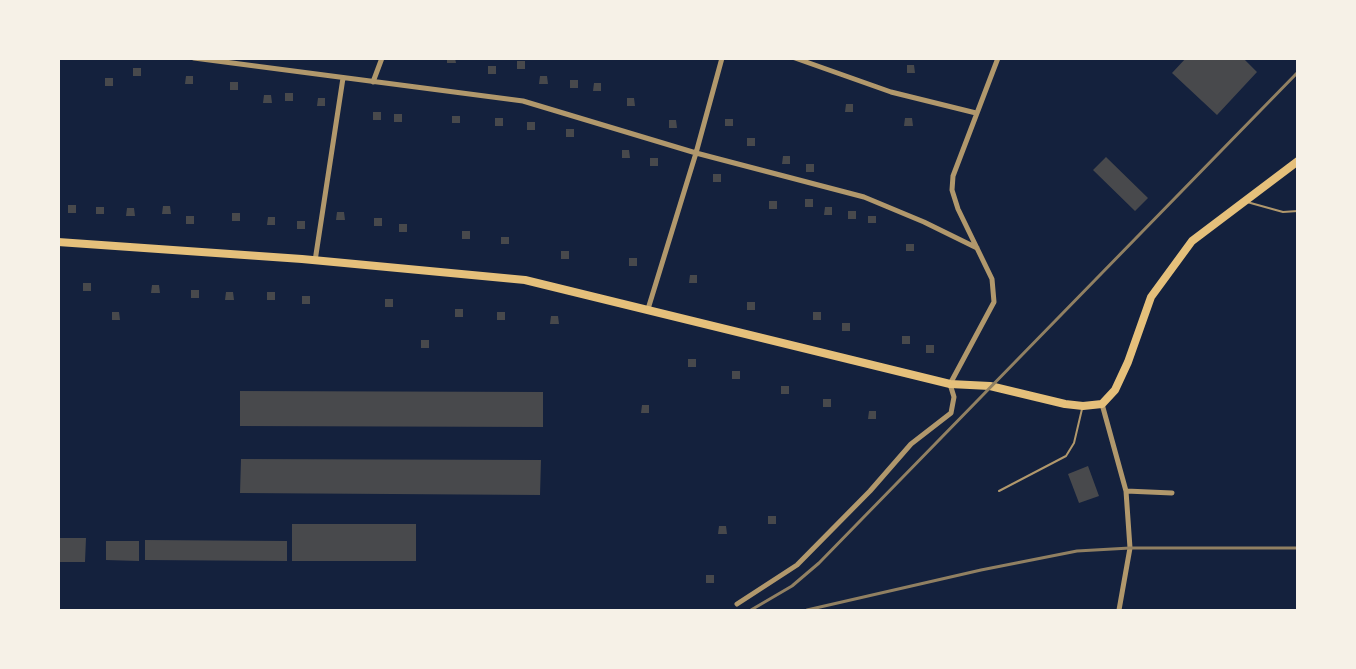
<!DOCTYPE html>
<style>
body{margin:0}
#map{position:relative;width:1356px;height:669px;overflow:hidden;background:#14213d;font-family:"DM Sans",sans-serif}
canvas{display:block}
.frame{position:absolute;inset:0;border:60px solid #f6f1e7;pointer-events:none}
</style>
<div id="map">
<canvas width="1356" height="669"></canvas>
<div class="frame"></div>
</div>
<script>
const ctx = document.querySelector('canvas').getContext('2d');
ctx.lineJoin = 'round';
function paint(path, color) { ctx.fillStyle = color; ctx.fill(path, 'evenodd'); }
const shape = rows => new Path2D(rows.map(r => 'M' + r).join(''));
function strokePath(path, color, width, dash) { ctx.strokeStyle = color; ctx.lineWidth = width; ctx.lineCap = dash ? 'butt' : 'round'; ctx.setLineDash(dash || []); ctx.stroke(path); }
paint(shape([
 [447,58,455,58,456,63,447,63],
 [1186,58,1243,58,1257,72,1217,115,1172,73],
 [517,61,525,61,525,69,517,69],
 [907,65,914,65,915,73,907,73],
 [488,66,496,66,496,74,488,74],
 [133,68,141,68,141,76,133,76],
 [186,76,193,76,193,84,185,84],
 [540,76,547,76,548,84,539,84],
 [105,78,113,78,113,86,105,86],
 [570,80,578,80,578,88,570,88],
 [230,82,238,82,238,90,230,90],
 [594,83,601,83,601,91,593,91],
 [285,93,293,93,293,101,285,101],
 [264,95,271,95,272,103,263,103],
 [318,98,325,98,325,106,317,106],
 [627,98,634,98,635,106,627,106],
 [846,104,853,104,853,112,845,112],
 [373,112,381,112,381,120,373,120],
 [394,114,402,114,402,122,394,122],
 [452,116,460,116,460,123,452,123],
 [495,118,503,118,503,126,495,126],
 [905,118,912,118,913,126,904,126],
 [725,119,733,119,733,126,725,126],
 [669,120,676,120,677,128,669,128],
 [527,122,535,122,535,130,527,130],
 [566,129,574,129,574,137,566,137],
 [747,138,755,138,755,146,747,146],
 [622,150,629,150,630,158,622,158],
 [783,156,790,156,790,164,782,164],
 [1106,157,1148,198,1135,211,1093,170],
 [650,158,658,158,658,166,650,166],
 [806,164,814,164,814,172,806,172],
 [713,174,721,174,721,182,713,182],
 [805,199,813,199,813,207,805,207],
 [769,201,777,201,777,209,769,209],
 [68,205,76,205,76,213,68,213],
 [163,206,170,206,171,214,162,214],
 [96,207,104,207,104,214,96,214],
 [825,207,832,207,832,215,824,215],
 [127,208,134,208,135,216,126,216],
 [848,211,856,211,856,219,848,219],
 [337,212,344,212,345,220,336,220],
 [232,213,240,213,240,221,232,221],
 [186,216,194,216,194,224,186,224],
 [868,216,876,216,876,223,868,223],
 [268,217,275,217,275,225,267,225],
 [374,218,382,218,382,226,374,226],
 [297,221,305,221,305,229,297,229],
 [399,224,407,224,407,232,399,232],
 [462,231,470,231,470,239,462,239],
 [501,237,509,237,509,244,501,244],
 [906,244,914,244,914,251,906,251],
 [561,251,569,251,569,259,561,259],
 [629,258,637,258,637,266,629,266],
 [690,275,697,275,697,283,689,283],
 [83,283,91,283,91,291,83,291],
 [152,285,159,285,160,293,151,293],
 [191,290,199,290,199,298,191,298],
 [226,292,233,292,234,300,225,300],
 [267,292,275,292,275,300,267,300],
 [302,296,310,296,310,304,302,304],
 [385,299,393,299,393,307,385,307],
 [747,302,755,302,755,310,747,310],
 [455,309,463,309,463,317,455,317],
 [112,312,119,312,120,320,112,320],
 [497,312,505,312,505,320,497,320],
 [813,312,821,312,821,320,813,320],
 [551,316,558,316,559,324,550,324],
 [842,323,850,323,850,331,842,331],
 [902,336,910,336,910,344,902,344],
 [421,340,429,340,429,348,421,348],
 [926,345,934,345,934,353,926,353],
 [688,359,696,359,696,367,688,367],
 [732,371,740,371,740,379,732,379],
 [781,386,789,386,789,394,781,394],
 [240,391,543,392,543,427,240,426],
 [823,399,831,399,831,407,823,407],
 [642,405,649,405,649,413,641,413],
 [869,411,876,411,876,419,868,419],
 [241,459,541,460,540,495,240,493],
 [1088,466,1099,496,1079,503,1068,474],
 [768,516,776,516,776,524,768,524],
 [292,524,416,524,416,561,292,561],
 [719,526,726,526,727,534,718,534],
 [58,538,86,538,85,562,58,562],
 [145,540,287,541,287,561,145,560],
 [106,541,139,541,139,561,106,560],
 [706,575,714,575,714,583,706,583]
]), '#48494c');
strokePath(shape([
 [1247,202,1283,212,1298,211],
 [999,491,1066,456,1074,443,1082,409]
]), '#b1986c', 2);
strokePath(shape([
 [194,58,523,101,696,153,864,197,924,222,977,248],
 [795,58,891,92,976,113],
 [373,82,382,58],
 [315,261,343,78],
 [648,309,696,153,722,58],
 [1102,404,1126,491,1130,548,1119,610],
 [1126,491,1172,493],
 [737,604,797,565,870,491,911,444,951,413,954,397,950,384,994,302,992,279,958,209,952,190,953,176,998,58]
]), '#b1986c', 5);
strokePath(shape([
 [58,242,302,259,525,280,950,384,990,386,1065,404,1083,406,1102,404,1115,390,1128,362,1151,297,1192,241,1298,161]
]), '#e5c07b', 8);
strokePath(shape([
 [751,610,792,586,819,563,1298,72],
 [807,610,981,570,1077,551,1130,548,1298,548]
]), '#918062', 3);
</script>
